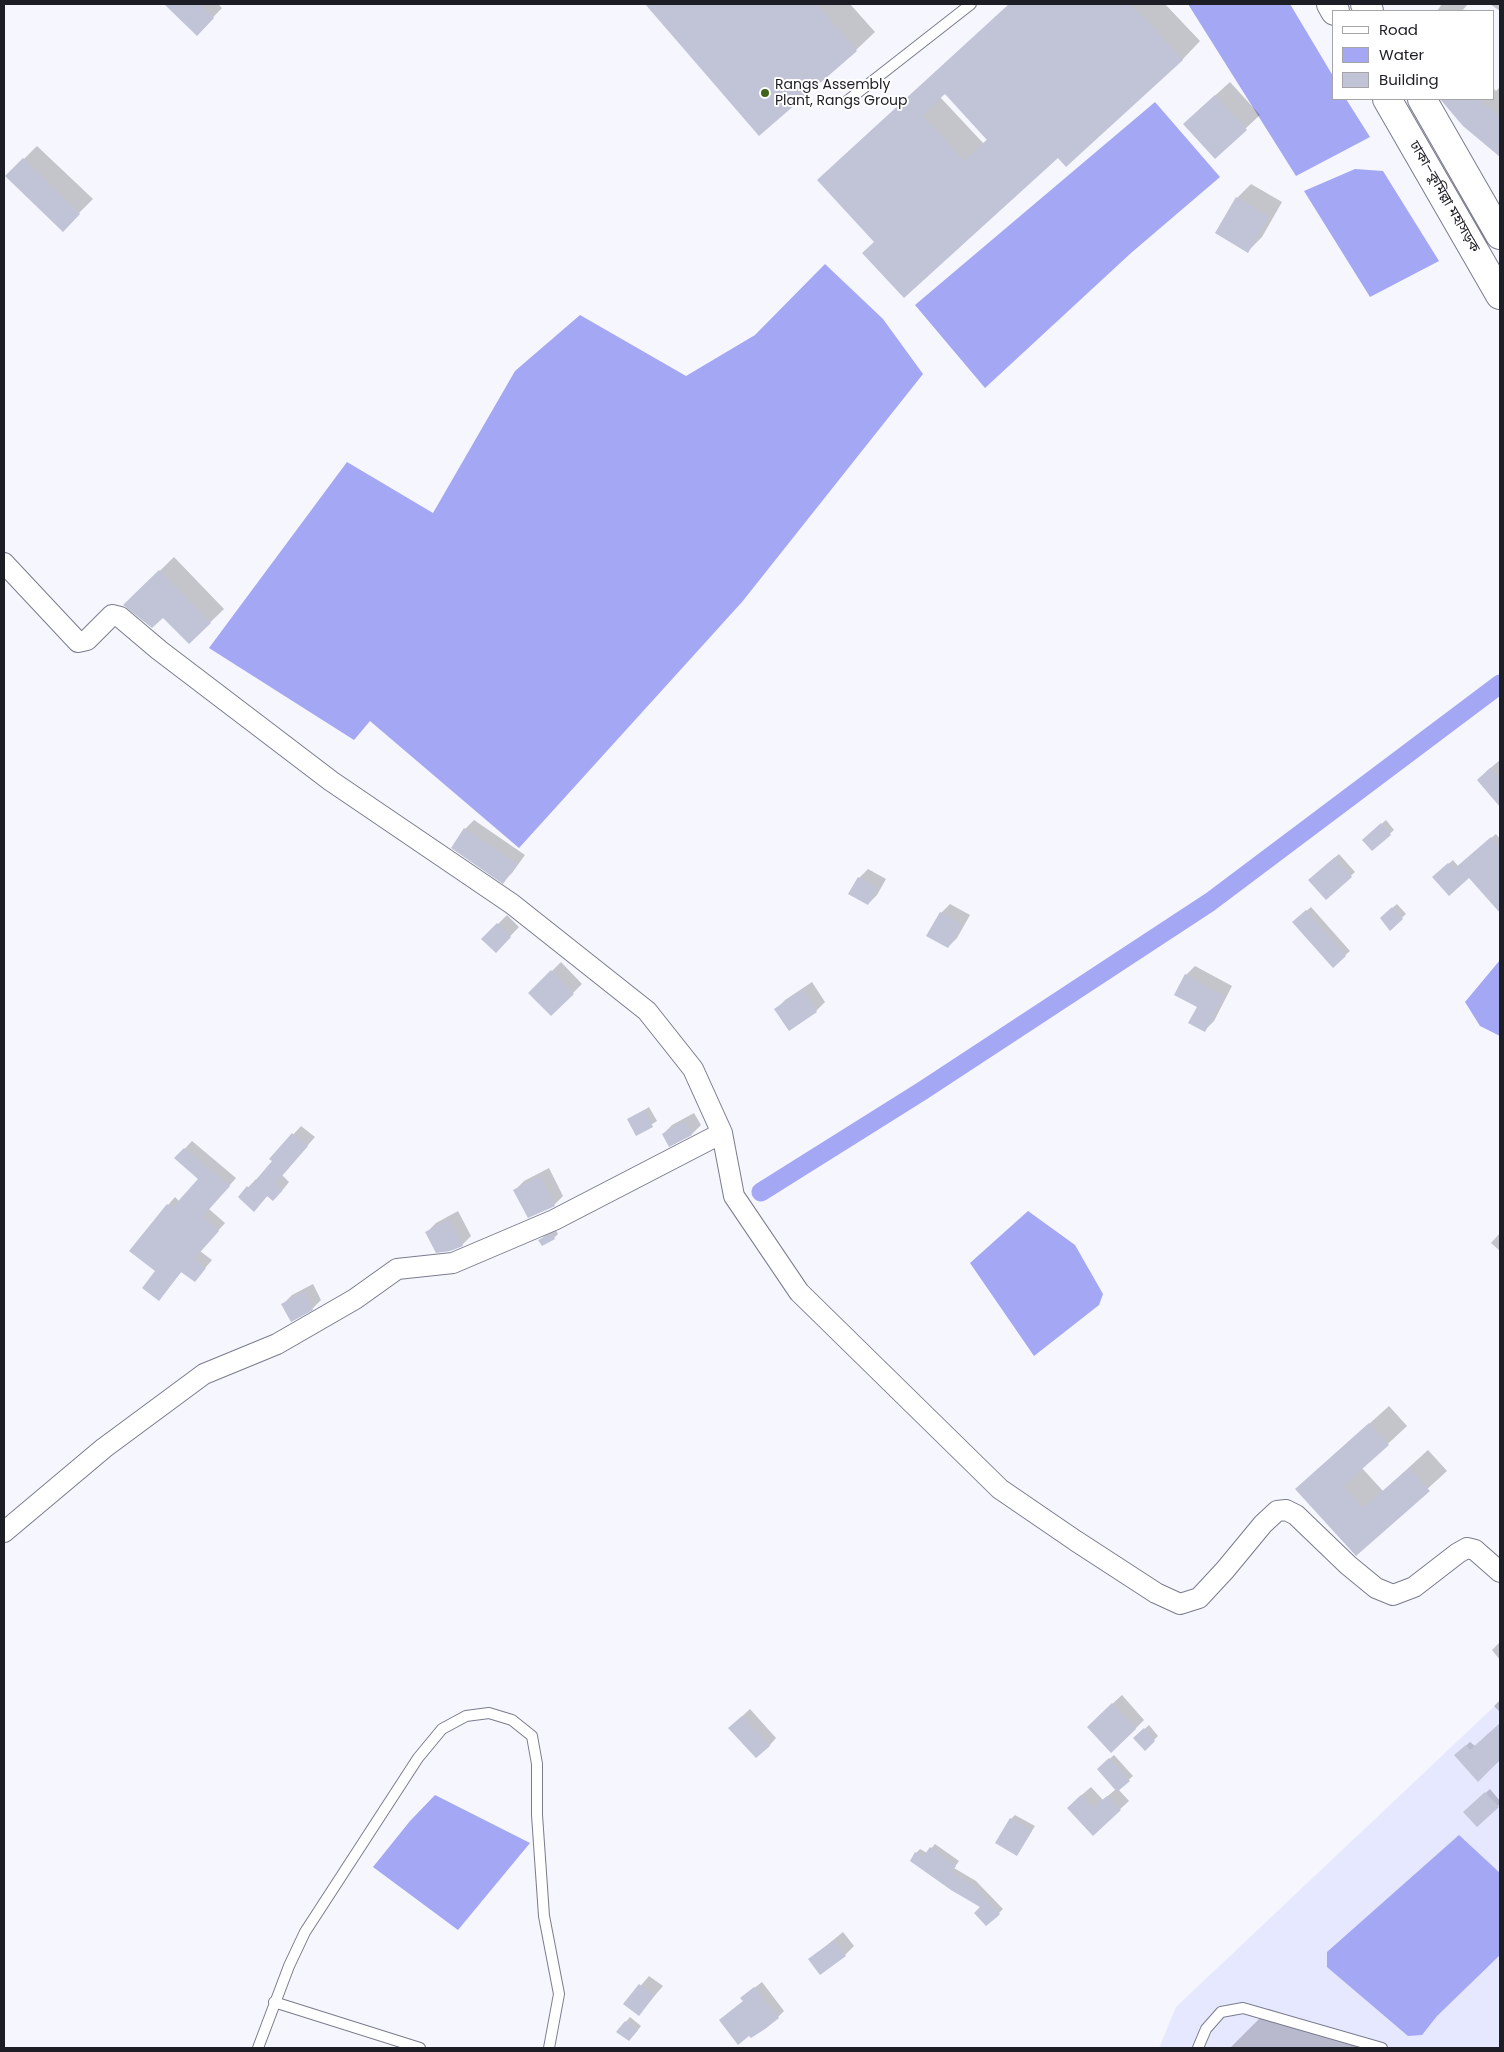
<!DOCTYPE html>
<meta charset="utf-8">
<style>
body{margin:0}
#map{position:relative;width:1504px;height:2052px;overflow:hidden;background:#f5f6fe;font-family:Poppins,sans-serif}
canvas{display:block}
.frame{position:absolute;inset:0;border:5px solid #1d1e25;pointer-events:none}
.legend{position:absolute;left:1332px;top:10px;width:162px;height:90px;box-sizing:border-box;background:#fff;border:1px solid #a5a5a8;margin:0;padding:6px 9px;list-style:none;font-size:15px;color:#1d1e25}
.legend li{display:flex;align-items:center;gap:10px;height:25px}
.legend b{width:25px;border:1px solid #a5a5a8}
</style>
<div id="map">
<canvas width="1504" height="2052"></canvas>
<div class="frame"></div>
<ul class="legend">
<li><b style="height:6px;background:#fff"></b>Road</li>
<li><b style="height:14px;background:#a4a7f3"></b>Water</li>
<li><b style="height:14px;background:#c1c3d7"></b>Building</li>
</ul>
</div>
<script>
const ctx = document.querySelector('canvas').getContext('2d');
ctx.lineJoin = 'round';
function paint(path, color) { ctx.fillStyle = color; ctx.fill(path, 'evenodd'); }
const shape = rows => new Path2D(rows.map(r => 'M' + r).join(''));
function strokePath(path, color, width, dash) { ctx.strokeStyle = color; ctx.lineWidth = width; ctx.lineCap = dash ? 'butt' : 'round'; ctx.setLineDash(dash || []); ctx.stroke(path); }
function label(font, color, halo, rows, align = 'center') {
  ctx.font = font + ' Poppins,"Noto Sans Bengali",sans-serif'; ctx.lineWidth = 4; ctx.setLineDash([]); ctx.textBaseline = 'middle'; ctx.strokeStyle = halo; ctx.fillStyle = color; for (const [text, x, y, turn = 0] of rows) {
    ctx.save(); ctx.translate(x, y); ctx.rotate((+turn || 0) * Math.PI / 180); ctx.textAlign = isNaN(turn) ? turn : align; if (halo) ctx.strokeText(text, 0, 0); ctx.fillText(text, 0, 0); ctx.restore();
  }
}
paint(shape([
 [1500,1701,1500,2048,1159,2048,1176,2007]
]), '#e6e8ff');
paint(shape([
 [1188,4,1290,4,1333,76,1333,99,1346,99,1370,137,1296,176],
 [1155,102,1220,177,1131,253,985,388,915,305],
 [1355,169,1383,171,1439,261,1370,297,1304,191],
 [825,264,883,319,923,374,742,602,519,848,370,721,354,740,209,648,347,462,433,513,515,371,580,315,686,376,755,335],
 [1500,960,1500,1036,1480,1026,1465,1002],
 [1028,1211,1075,1245,1103,1294,1099,1305,1034,1356,970,1263],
 [435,1795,530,1843,458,1930,373,1867,410,1821],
 [1459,1835,1500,1873,1500,1955,1437,2016,1422,2035,1408,2036,1327,1967,1327,1952]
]), '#a4a7f3');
paint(shape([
 [170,4,218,4,222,8,197,34,168,6],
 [646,4,850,4,875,32,856,50,759,134],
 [1010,4,1165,4,1200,41,1182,60,1058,156,875,242,837,162],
 [945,92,988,139,983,143,940,97],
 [1442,4,1468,4,1462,11,1437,11],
 [1490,4,1500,4,1500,11],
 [1230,82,1260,115,1215,157,1198,111],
 [1500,87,1500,156,1464,126,1442,99,1493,99,1493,88,1496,91],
 [37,146,93,199,62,230,7,176],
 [1251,184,1282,202,1262,237,1248,251,1237,198],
 [174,557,224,609,189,643,163,616,125,605],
 [1500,760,1500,798,1497,801,1487,771],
 [474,820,525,855,512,873,503,882,465,829],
 [1386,820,1394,830,1373,849,1368,836],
 [1496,834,1500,839,1500,911,1470,876,1438,873,1453,860,1458,866],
 [1339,854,1355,872,1326,899,1314,876],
 [868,869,886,879,877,895,868,904,859,878],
 [950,904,970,915,957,938,948,947,941,913],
 [1397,904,1406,914,1390,929,1381,918],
 [1311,907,1350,951,1333,966,1298,918],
 [507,915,519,927,496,951,483,939],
 [561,962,582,984,551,1015,530,993],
 [1195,966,1232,986,1214,1021,1205,1030,1186,975],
 [812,982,825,1002,816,1011,776,1009,785,1000],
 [649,1107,657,1121,637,1134,629,1119],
 [694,1113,701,1125,692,1134,669,1145,663,1134,672,1125],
 [301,1126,315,1137,282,1175,289,1182,281,1192,268,1195,262,1202,239,1197,256,1179,257,1180,274,1161,271,1159],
 [192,1141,236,1178,209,1209,225,1223,200,1251,212,1260,194,1281,182,1271,159,1300,157,1271,168,1205,175,1197,180,1202,200,1179,176,1158],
 [549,1168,563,1196,554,1205,515,1190,524,1181],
 [458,1211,471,1236,462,1245,427,1232,436,1223],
 [556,1230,558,1234,554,1238,540,1240,544,1236],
 [1500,1233,1500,1251,1491,1243],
 [313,1284,321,1300,312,1309,283,1304,292,1295],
 [1389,1406,1407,1426,1362,1468,1383,1491,1428,1450,1447,1471,1356,1554,1297,1489],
 [1500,1642,1500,1660,1492,1650],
 [1122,1695,1144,1720,1135,1729,1097,1718],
 [1500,1700,1500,1712,1494,1706],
 [750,1709,776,1738,769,1746,737,1721],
 [1500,1724,1500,1760,1478,1780,1456,1755,1470,1742,1475,1746],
 [1149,1725,1158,1736,1145,1749,1135,1738],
 [1114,1755,1133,1776,1118,1789,1129,1801,1093,1834,1077,1799,1091,1787,1103,1800,1116,1789,1098,1769],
 [1490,1789,1500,1801,1500,1804,1477,1825,1465,1812],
 [1015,1815,1035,1826,1016,1855,1011,1819],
 [935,1844,959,1861,954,1868,976,1881,1003,1909,999,1913,982,1907,916,1853,920,1849,927,1853],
 [843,1932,854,1946,845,1955,809,1960],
 [649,1976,663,1986,639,2014,625,2004],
 [762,1982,784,2011,778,2017,744,2000,749,1992],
 [1269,2009,1383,2048,1230,2048],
 [630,2017,641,2026,633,2036,618,2031]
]), '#0003');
strokePath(shape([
 [761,1192,922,1091,1210,902,1500,684]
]), '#a4a7f3', 19);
paint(shape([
 [164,4,200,4,214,18,197,36],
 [645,4,816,4,857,51,759,136],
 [1009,4,1131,4,1183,60,1066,167,1058,158,904,298,862,253,874,242,817,180],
 [945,94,987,140,964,161,922,115],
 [1215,95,1247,130,1215,159,1183,124],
 [1440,99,1478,99,1500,117,1500,157,1463,126],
 [23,158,80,214,63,232,5,176],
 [1236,197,1269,217,1248,253,1215,233],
 [159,570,211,623,189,644,163,618,152,628,123,605],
 [1490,768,1500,779,1500,807,1477,780],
 [1381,823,1391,835,1372,851,1362,840],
 [464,828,517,864,503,884,451,848],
 [1491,837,1500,848,1500,913,1469,878,1449,896,1432,877,1448,863,1454,869],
 [1335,857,1352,877,1326,900,1308,880],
 [858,877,877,888,868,905,848,894],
 [1392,907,1403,919,1390,931,1380,918],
 [1306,910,1346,956,1333,968,1292,922],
 [940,912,962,924,948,948,926,936],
 [497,923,511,937,496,953,481,939],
 [551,970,574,994,551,1016,528,993],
 [1185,974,1224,996,1205,1032,1188,1023,1197,1007,1174,995],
 [802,990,817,1012,789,1031,774,1009],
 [644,1110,653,1127,636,1136,627,1119],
 [685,1121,692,1135,669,1147,662,1134],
 [292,1133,308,1146,275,1184,282,1191,273,1201,267,1196,254,1212,238,1197,247,1186,249,1188,272,1161,269,1159],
 [184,1148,230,1186,202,1217,219,1231,194,1259,206,1268,195,1282,181,1272,159,1301,142,1288,155,1271,129,1251,167,1204,172,1208,198,1179,174,1158],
 [540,1176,555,1206,528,1218,513,1190],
 [449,1220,463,1246,450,1251,436,1253,425,1232],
 [552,1234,555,1239,542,1246,538,1240],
 [304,1292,313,1310,291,1322,281,1304],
 [1369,1423,1389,1445,1343,1486,1363,1508,1409,1468,1430,1491,1356,1556,1295,1489],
 [1112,1703,1136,1729,1111,1753,1087,1727],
 [742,1716,770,1746,756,1758,728,1728],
 [1500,1723,1500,1760,1478,1782,1454,1755,1466,1745,1470,1750],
 [1144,1728,1155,1741,1145,1751,1133,1738],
 [1109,1758,1130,1781,1117,1792,1097,1769],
 [1485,1792,1499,1807,1477,1827,1463,1812],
 [1081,1795,1093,1808,1107,1796,1121,1810,1093,1836,1067,1808],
 [1010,1818,1032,1831,1017,1856,995,1843],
 [930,1847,956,1866,951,1872,972,1885,1000,1914,997,1917,986,1926,974,1913,980,1907,951,1890,910,1861,915,1852,923,1857],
 [834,1940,846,1956,820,1975,808,1959],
 [639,1984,655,1995,639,2016,623,2004],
 [754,1987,779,2018,765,2029,751,2038,749,2036,738,2045,719,2020,743,2001,740,1998],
 [625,2021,638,2030,629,2041,616,2032]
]), '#c1c3d7');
const lane = shape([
 [847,101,971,4],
 [274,2002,420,2048],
 [258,2048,289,1966,305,1932,418,1758,442,1729,466,1716,489,1713,512,1720,532,1736,537,1764,537,1815,544,1916,559,1994,549,2048],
 [1198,2048,1206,2029,1221,2012,1243,2008,1382,2048]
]);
const street = shape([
 [4,563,78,642,87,640,112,615,120,617,159,650,331,781,512,904,647,1011,693,1069,722,1133,734,1196,799,1292,1000,1489,1076,1541,1156,1593,1180,1604,1199,1598,1225,1570,1263,1524,1277,1511,1286,1510,1296,1515,1348,1565,1376,1588,1393,1595,1414,1587,1458,1553,1467,1548,1475,1550,1500,1572],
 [4,1532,104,1448,204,1374,277,1344,355,1299,397,1269,453,1263,554,1220,722,1133]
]);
const highway = shape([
 [1331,4,1335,11],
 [1365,4,1369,11],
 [1387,99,1500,295],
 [1422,99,1500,235]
]);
strokePath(lane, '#7a7c8e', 12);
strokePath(street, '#7a7c8e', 22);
strokePath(highway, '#7a7c8e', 30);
strokePath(lane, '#fff', 10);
strokePath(street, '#fff', 20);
strokePath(highway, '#fff', 28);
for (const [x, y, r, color] of [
 [765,93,5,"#3f631a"]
]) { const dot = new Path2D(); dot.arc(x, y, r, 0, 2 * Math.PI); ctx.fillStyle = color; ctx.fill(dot); strokePath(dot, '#fff', 2); }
label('14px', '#1d1e25', '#fff', [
 ["Rangs Assembly",775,85],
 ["Plant, Rangs Group",775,101]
], 'left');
label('14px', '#1d1e25', '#fff', [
 ["ঢাকা–কুমিল্লা মহাসড়ক",1444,197,60]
]);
</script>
